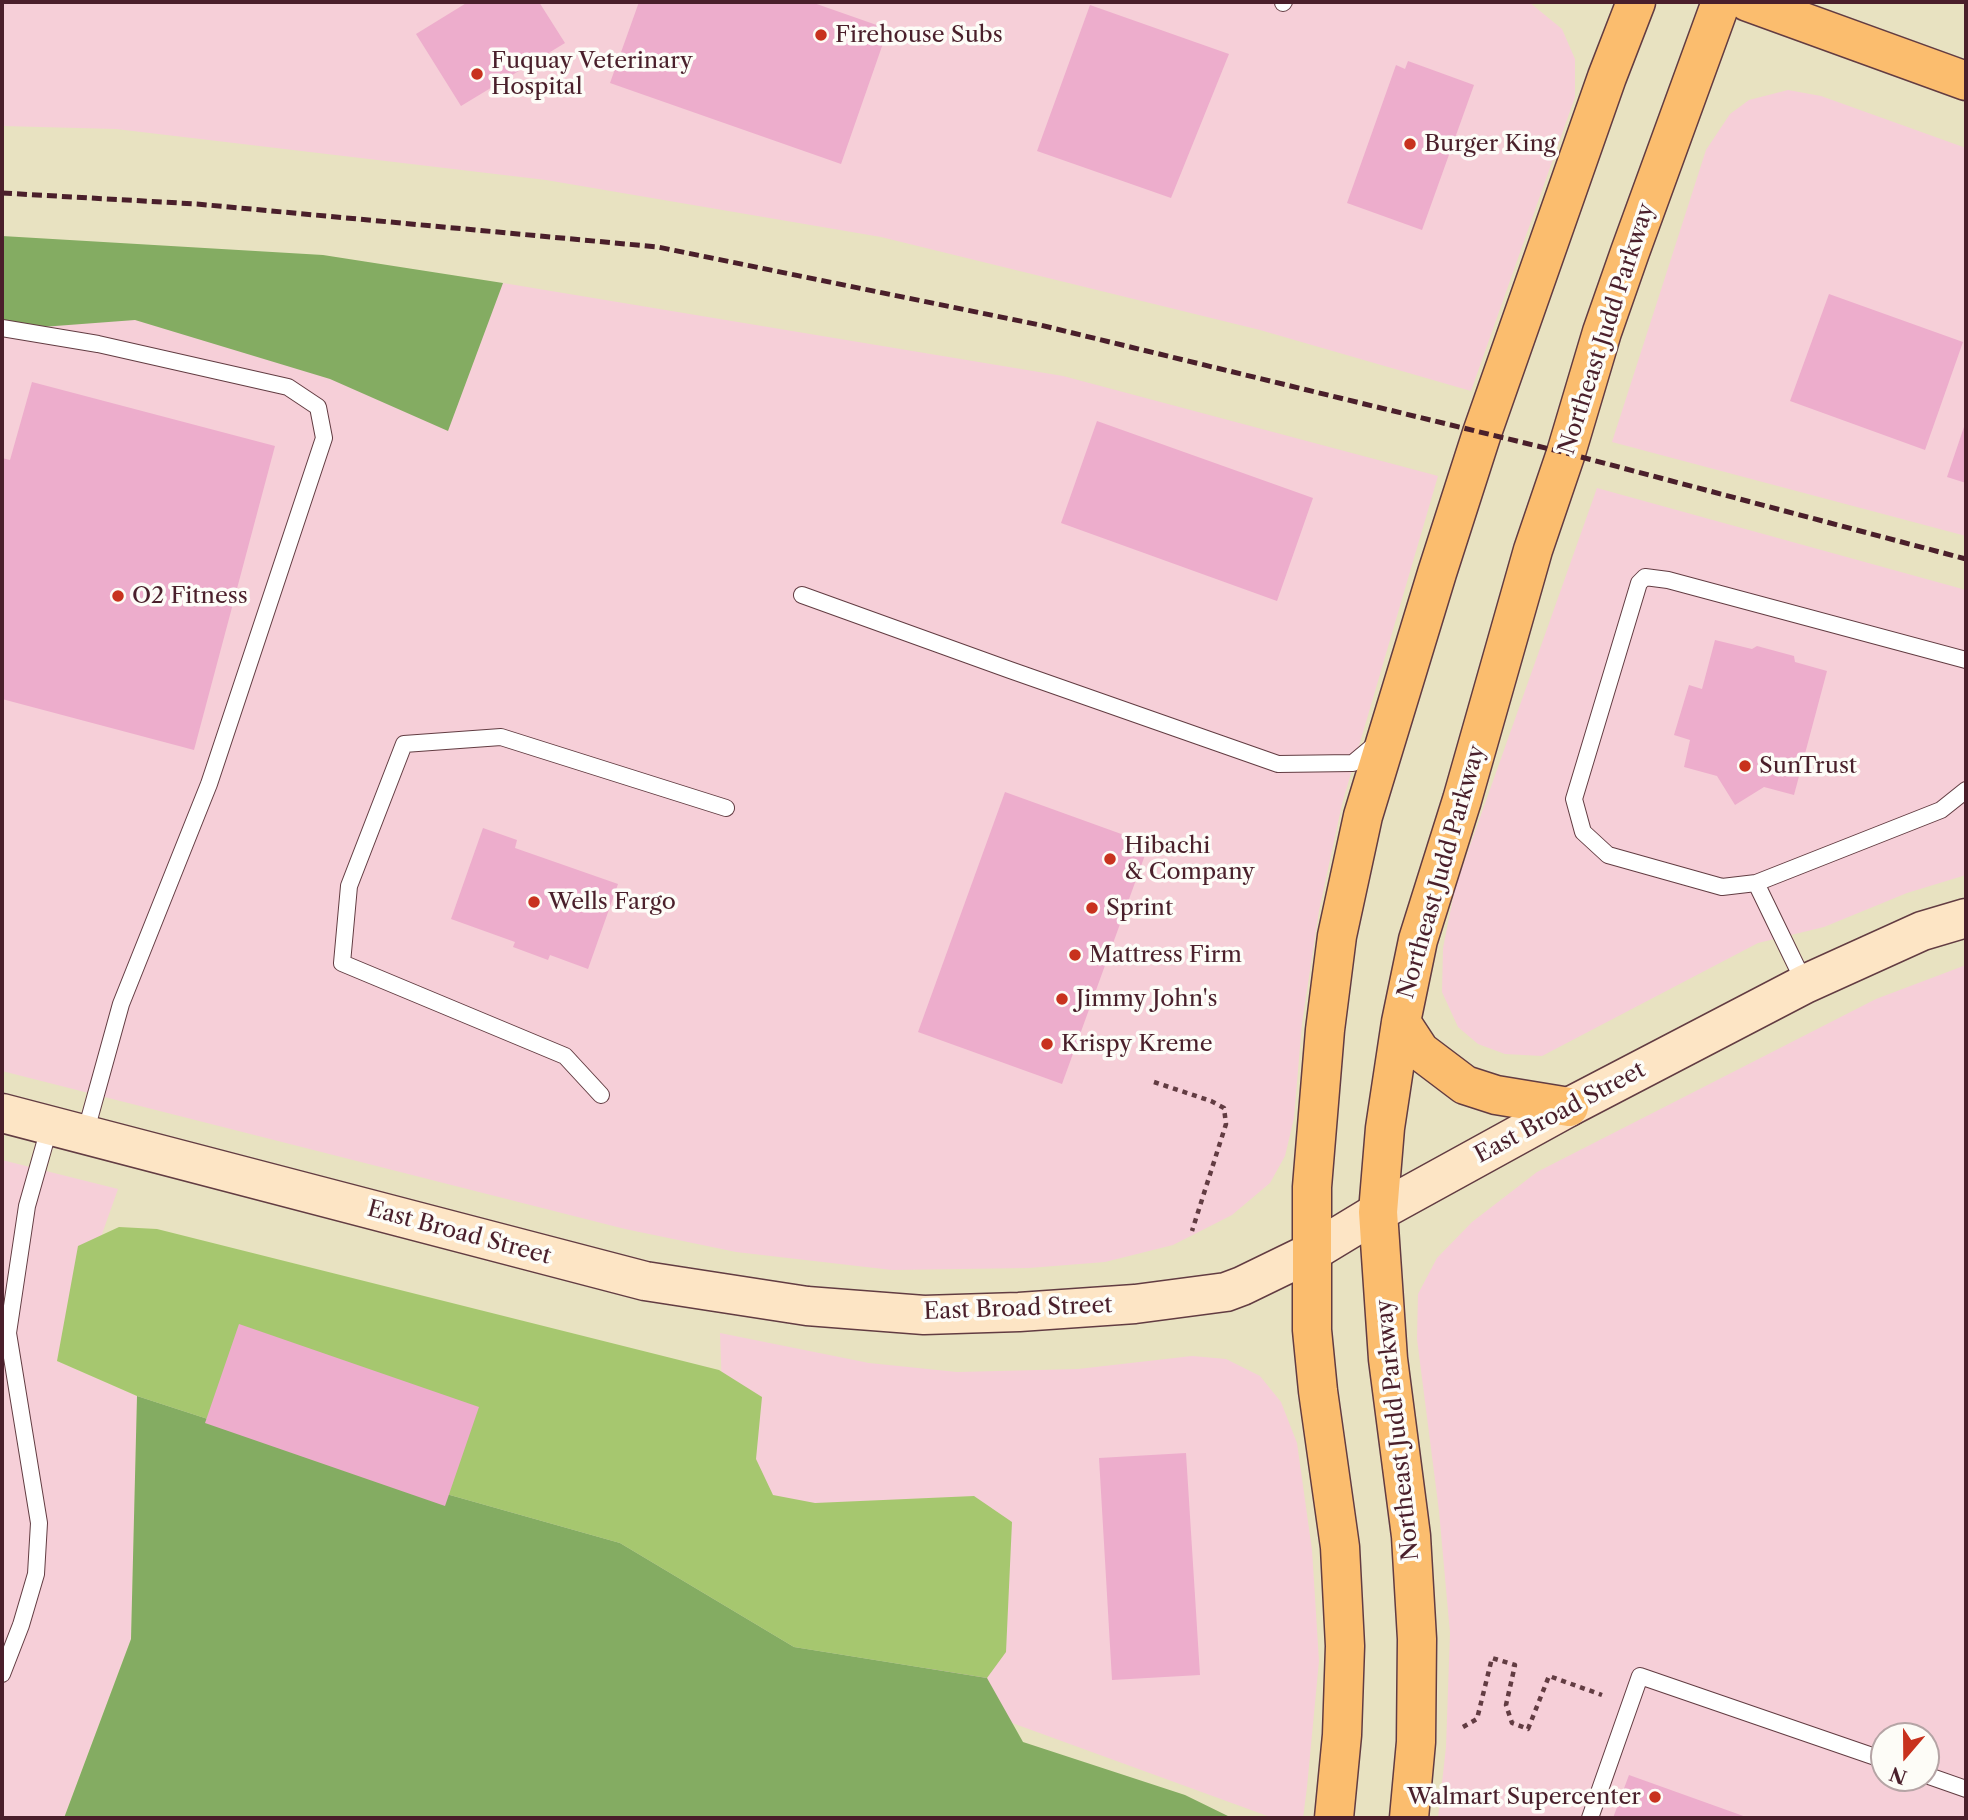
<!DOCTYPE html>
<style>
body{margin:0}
#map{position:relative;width:1968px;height:1820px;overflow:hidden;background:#e8e2c1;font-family:"Libre Caslon Text",serif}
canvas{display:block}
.frame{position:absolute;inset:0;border:4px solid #4a1f2b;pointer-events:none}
.north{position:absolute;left:1870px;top:1722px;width:70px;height:70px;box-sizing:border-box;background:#fdfcf7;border:2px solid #b5a4a5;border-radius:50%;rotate:200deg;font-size:19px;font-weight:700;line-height:28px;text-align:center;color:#4a1f2b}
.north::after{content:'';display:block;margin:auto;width:24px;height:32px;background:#c8321e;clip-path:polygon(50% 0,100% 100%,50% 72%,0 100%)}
</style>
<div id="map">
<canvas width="1968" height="1820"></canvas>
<div class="frame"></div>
<div class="north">N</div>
</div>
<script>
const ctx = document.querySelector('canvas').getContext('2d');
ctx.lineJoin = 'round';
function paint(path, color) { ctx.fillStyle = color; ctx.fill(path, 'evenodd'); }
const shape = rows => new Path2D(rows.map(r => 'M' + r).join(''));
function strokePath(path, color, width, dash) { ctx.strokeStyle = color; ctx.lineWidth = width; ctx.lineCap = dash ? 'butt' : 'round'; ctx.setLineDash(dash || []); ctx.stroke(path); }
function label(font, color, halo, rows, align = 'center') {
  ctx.font = font + ' "Libre Caslon Text",serif'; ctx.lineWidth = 7; ctx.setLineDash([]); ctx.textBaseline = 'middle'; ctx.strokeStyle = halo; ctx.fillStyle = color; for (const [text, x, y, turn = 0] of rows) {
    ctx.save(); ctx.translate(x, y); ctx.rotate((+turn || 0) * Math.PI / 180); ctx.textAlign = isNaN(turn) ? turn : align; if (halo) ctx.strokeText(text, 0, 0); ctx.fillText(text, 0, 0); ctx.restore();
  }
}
paint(shape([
 [2,2,1529,2,1562,29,1575,59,1575,97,1471,391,1260,330,881,237,546,180,116,129,2,126],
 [1788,90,1821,96,1966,148,1966,536,1612,442,1706,150,1730,114,1749,100],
 [2,240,503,283,1063,376,1438,476,1342,804,1319,911,1302,1023,1294,1118,1285,1156,1270,1183,1232,1215,1173,1245,1105,1262,1029,1268,892,1270,736,1252,625,1229,2,1071],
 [1597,488,1966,590,1966,875,1907,893,1824,927,1758,943,1542,1056,1505,1054,1478,1044,1458,1027,1442,992,1443,948,1455,888],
 [1966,965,1966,1818,1438,1818,1446,1747,1450,1633,1439,1511,1417,1339,1418,1294,1437,1258,1472,1222,1537,1172,1876,999],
 [1884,1736,1926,1736,1926,1778,1884,1778],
 [2,1160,118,1189,57,1361,137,1396,131,1639,64,1818,2,1818],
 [720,1333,869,1363,957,1372,1078,1369,1192,1356,1226,1359,1260,1376,1281,1402,1297,1443,1312,1550,1319,1661,1307,1787,1303,1818,1273,1818,971,1708,726,1499]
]), '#f6cfd8');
paint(shape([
 [119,1227,157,1229,719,1370,762,1397,756,1459,773,1495,815,1503,974,1496,1012,1522,1006,1652,987,1678,794,1647,620,1543,386,1477,137,1396,57,1361,78,1246]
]), '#a6c76f');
paint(shape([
 [2,236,323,255,503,283,448,431,330,379,135,320,2,330],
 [137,1396,386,1477,620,1543,794,1647,987,1678,1023,1742,1185,1795,1232,1818,64,1818,131,1639]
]), '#84ac62');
paint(shape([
 [468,2,539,2,565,43,461,106,416,34],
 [639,2,811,2,888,29,841,164,610,83],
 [1090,5,1229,54,1171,198,1037,151],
 [1408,61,1474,85,1422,230,1347,203,1396,65,1405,69],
 [1829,294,1963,342,1925,450,1790,401],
 [32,382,275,446,194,750,2,699,2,458,10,460],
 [1097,421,1313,498,1277,601,1061,523],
 [1966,421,1966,483,1947,477],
 [1715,640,1752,649,1757,646,1794,656,1795,662,1827,671,1794,795,1764,787,1735,805,1717,776,1684,767,1690,740,1674,735,1689,685,1702,689],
 [1005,792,1149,844,1062,1084,918,1032],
 [483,828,517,840,515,848,618,884,588,969,550,955,548,960,513,947,515,942,451,919],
 [239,1324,479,1407,445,1506,205,1423],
 [1186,1453,1200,1675,1112,1680,1099,1458],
 [1629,1775,1749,1818,1613,1818]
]), '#edadcc');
const lane = shape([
 [1283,3,1284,2],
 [2,328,98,344,288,387,318,407,324,438,209,784,121,1004,85,1134],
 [802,595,1010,670,1278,764,1353,763,1377,743],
 [1966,660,1668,580,1645,577,1639,583,1574,799,1583,832,1608,855,1722,887,1756,883,1941,810,1966,790],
 [1756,883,1805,984],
 [601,1095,565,1056,342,963,349,886,404,744,501,737,726,808],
 [2,1674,21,1625,36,1574,39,1523,8,1333,27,1206,50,1125],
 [1926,1775,1966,1789],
 [1590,1818,1640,1676,1884,1760]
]);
const secondary = shape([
 [2,1113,645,1281,807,1306,924,1315,1019,1312,1135,1304,1226,1292,1242,1286,1312,1252,1378,1212,1569,1107,1805,984,1922,931,1966,918]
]);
const primary = shape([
 [1748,2,1966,81]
]);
const highway = shape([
 [1401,1022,1420,1051,1465,1085,1496,1095,1569,1107],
 [1334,1818,1342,1735,1345,1646,1340,1547,1318,1391,1312,1330,1312,1187,1325,1030,1337,936,1363,816,1437,573,1482,433,1607,77,1636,2],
 [1409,1818,1416,1742,1417,1639,1411,1536,1388,1359,1378,1212,1385,1128,1401,1022,1418,940,1462,800,1533,550,1566,453,1602,332,1630,252,1721,2]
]);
strokePath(lane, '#623c42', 18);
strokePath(secondary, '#623c42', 41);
strokePath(primary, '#623c42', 41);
strokePath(highway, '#623c42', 41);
strokePath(shape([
 [1154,1082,1211,1101,1224,1108,1226,1124,1192,1231],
 [1463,1727,1477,1719,1492,1658,1515,1665,1506,1705,1512,1723,1528,1729,1549,1676,1602,1695]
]), '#623c42', 4.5, [5, 5]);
strokePath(lane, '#fff', 16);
strokePath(secondary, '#fde5c5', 38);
strokePath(primary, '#fbbd6e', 38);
strokePath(highway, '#fbbd6e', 38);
strokePath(shape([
 [2,193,197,204,658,247,1040,325,1566,453,1966,559]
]), '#4a1f2b', 5, [10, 5]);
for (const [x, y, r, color] of [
 [821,35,7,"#c8321e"],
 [477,74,7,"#c8321e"],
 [1410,144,7,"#c8321e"],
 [118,596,7,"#c8321e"],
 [1745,766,7,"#c8321e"],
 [1110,859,7,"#c8321e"],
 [534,902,7,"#c8321e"],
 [1092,908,7,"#c8321e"],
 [1075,955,7,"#c8321e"],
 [1062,999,7,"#c8321e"],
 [1047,1044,7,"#c8321e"],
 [1655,1797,7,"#c8321e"]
]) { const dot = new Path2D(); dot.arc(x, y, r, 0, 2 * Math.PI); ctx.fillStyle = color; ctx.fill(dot); strokePath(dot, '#fdfcf7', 2.5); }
label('23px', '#4a1f2b', '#fdfcf7', [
 ["Firehouse Subs",835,35],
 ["Fuquay Veterinary",491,61],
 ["Hospital",491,87],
 ["Burger King",1424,144],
 ["O2 Fitness",132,596],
 ["SunTrust",1759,766],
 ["Hibachi",1124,846],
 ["& Company",1124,872],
 ["Wells Fargo",548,902],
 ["Sprint",1106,908],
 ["Mattress Firm",1089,955],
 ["Jimmy John's",1076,999],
 ["Krispy Kreme",1061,1044],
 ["Walmart Supercenter",1641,1797,"right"]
], 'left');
label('23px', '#4a1f2b', '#fdfcf7', [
 ["Northeast Judd Parkway",1607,329,-72],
 ["Northeast Judd Parkway",1442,872,-74],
 ["East Broad Street",1560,1113,-28],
 ["East Broad Street",459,1233,15],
 ["East Broad Street",1018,1309,-2],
 ["Northeast Judd Parkway",1398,1430,-96]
]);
</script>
